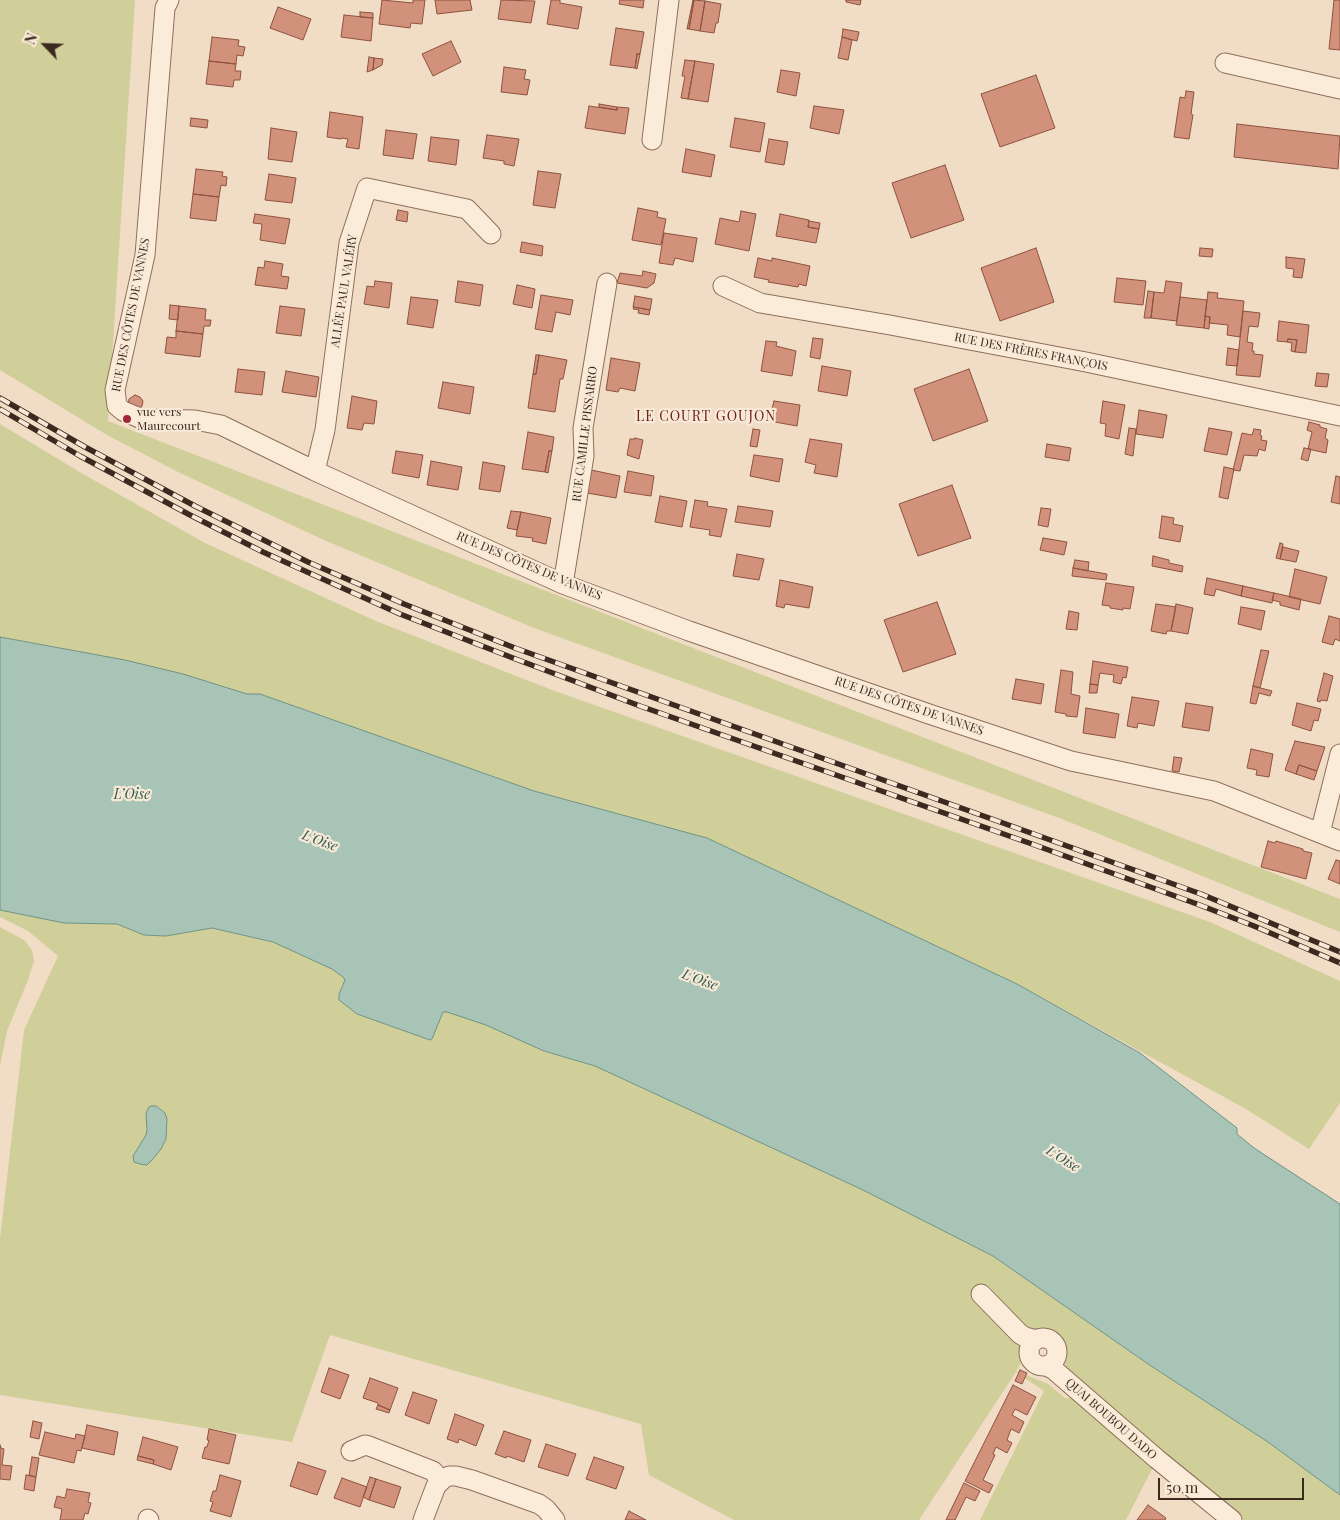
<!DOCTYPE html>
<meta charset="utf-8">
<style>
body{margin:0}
#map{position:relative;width:1340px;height:1520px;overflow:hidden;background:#f1ddc6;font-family:"Playfair Display",serif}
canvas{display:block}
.north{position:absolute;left:20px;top:20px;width:50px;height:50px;-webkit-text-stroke:4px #f8e9d6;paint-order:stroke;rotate:294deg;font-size:14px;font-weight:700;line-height:20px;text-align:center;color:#3d291f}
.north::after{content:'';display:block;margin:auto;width:18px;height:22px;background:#3d291f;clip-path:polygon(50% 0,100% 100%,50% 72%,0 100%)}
.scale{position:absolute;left:1158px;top:1478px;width:146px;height:22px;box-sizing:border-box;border:2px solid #3d291f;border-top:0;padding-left:6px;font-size:15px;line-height:18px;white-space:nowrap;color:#3d291f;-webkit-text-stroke:4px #f8e9d6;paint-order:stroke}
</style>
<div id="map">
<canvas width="1340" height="1520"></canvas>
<div class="north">N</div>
<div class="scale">50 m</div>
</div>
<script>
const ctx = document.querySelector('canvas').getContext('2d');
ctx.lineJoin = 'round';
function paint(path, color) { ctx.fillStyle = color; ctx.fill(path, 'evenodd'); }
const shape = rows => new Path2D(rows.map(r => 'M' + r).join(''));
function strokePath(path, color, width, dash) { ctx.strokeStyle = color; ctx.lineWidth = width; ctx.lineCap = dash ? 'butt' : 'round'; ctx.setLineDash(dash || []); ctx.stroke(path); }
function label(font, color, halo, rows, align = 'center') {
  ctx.font = font + ' "Playfair Display",serif'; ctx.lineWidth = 4.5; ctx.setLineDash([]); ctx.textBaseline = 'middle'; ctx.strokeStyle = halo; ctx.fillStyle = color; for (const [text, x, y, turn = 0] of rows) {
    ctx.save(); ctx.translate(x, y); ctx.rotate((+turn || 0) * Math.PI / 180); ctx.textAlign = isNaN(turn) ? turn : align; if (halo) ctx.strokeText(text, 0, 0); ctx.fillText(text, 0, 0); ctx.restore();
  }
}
paint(shape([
 [0,0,135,0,108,421,1340,899,1340,932,1062,819,534,628,324,540,182,474,107,435,0,370],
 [0,424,83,474,205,543,376,621,552,690,1210,922,1340,981,1340,1103,1309,1149,1246,1109,1017,984,707,838,534,791,260,694,247,694,156,667,51,646,0,637],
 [0,910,64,923,117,924,144,935,166,936,212,928,273,942,332,969,344,977,345,980,339,994,357,1014,430,1040,432,1039,443,1012,447,1012,486,1025,544,1051,595,1066,863,1190,993,1256,1151,1366,1268,1442,1340,1495,1340,1520,1244,1520,1070,1374,1063,1362,1062,1349,1058,1339,1049,1333,1042,1331,1016,1371,1048,1384,1065,1398,1085,1397,1157,1459,1126,1520,980,1520,1044,1391,1016,1372,919,1520,734,1520,649,1475,641,1424,330,1335,292,1442,0,1395,0,1239,24,1030,58,956,28,931,0,917],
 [0,927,24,940,32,950,34,961,28,980,7,1031,0,1066]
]), '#d0ce99');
const water = shape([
 [0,637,125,660,183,674,247,694,260,694,534,791,707,838,1017,984,1140,1053,1237,1128,1237,1134,1254,1148,1340,1204,1340,1495,1268,1442,1151,1366,993,1256,863,1190,595,1066,544,1051,486,1025,447,1012,443,1012,432,1039,430,1040,357,1014,339,1000,339,994,345,980,343,977,332,969,273,942,212,928,166,936,144,935,117,924,64,923,0,910,0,637],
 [152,1106,156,1106,165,1113,167,1119,166,1139,161,1149,152,1160,147,1165,140,1164,134,1162,133,1156,146,1135,147,1130,146,1113,149,1107,152,1106]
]);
paint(water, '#a8c4b7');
strokePath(water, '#6e9384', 1);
const building = shape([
 [382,0,413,3,413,0,425,0,422,24,411,23,410,28,379,24,382,0],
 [435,0,470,0,472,10,437,14,435,0],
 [501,0,535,1,531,23,498,19,501,0],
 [551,0,560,0,560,3,582,7,578,29,547,24,551,0],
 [620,0,644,0,643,8,619,4,620,0],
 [693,0,694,0,689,29,687,29,693,0],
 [694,0,705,1,700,31,689,29,694,0],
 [846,0,861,0,860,5,846,2,846,0],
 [1334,0,1340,0,1340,50,1329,49,1334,0],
 [705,1,721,4,718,23,716,23,714,33,700,31,705,1],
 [278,7,311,19,303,40,270,28,278,7],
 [360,12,373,13,373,18,360,17,360,12],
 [344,15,373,18,371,41,341,37,344,15],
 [616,28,644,32,640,54,637,54,635,68,610,65,616,28],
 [843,29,859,32,857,41,842,37,843,29],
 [212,37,239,40,238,46,245,47,243,56,237,55,236,64,209,61,212,37],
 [842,37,852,40,848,60,838,58,842,37],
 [451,41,461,62,433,76,422,54,451,41],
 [637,54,640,54,637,69,635,68,637,54],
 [369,57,374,58,373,70,367,72,369,57],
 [374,58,383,59,382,65,373,70,374,58],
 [685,60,695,61,688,99,681,98,685,76,682,76,685,60],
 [209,61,236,64,235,71,241,71,240,80,234,80,233,87,206,84,209,61],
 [695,61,714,64,708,102,688,99,695,61],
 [504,67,526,70,524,79,530,80,527,95,501,92,504,67],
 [781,70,800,73,796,96,777,92,781,70],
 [1036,75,1055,128,1000,147,981,94,1036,75],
 [1186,91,1194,92,1191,114,1193,115,1189,139,1174,137,1180,97,1185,98,1186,91],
 [599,104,617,107,617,110,599,107,599,104],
 [589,106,617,110,617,107,629,108,625,134,585,128,589,106],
 [814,106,844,110,839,134,810,128,814,106],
 [330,112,363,117,359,149,346,147,348,139,341,138,341,139,327,137,330,112],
 [191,118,208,120,207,128,190,126,191,118],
 [735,118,765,123,760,152,730,147,735,118],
 [1237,124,1340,136,1338,169,1234,157,1237,124],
 [271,128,297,132,292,162,268,159,271,128],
 [386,130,417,134,413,159,383,155,386,130],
 [487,135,519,139,514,166,504,164,504,161,483,158,487,135],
 [431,137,459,140,456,165,428,161,431,137],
 [769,139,788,142,784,165,765,162,769,139],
 [686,149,715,155,711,177,682,172,686,149],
 [945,165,964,220,911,238,892,183,945,165],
 [196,169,223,172,222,176,227,177,226,186,221,185,219,197,193,194,196,169],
 [538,171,561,174,555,208,533,205,538,171],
 [269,174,296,178,292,203,265,200,269,174],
 [193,194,219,197,216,221,190,218,193,194],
 [638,208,658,212,657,217,666,219,661,245,632,240,638,208],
 [398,210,408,212,407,222,396,220,398,210],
 [741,211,756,214,749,251,715,244,720,218,739,222,741,211],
 [255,214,290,219,285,244,260,240,262,224,253,223,255,214],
 [780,214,809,220,808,227,819,229,816,243,776,236,780,214],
 [809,221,820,223,819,229,808,227,809,221],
 [664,233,697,238,693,262,675,258,673,265,659,263,664,233],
 [522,242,543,246,542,256,520,252,522,242],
 [1036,248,1054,302,1000,321,981,268,1036,248],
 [1200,248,1213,249,1212,257,1199,256,1200,248],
 [1286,257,1305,259,1302,278,1293,277,1294,269,1286,268,1286,257],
 [758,258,772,261,772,258,810,266,806,286,799,284,798,287,768,282,769,280,754,277,758,258],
 [265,261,283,264,281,276,289,277,287,289,255,285,258,267,264,268,265,261],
 [643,271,656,274,654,283,647,288,617,283,620,273,642,276,643,271],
 [1117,278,1146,281,1143,305,1114,302,1117,278],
 [375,281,392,283,389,308,364,304,367,286,374,287,375,281],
 [458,281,483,285,480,306,455,302,458,281],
 [1166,281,1182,283,1177,321,1151,318,1154,292,1164,293,1166,281],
 [517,285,535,289,532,308,513,304,517,285],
 [1148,291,1154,292,1151,318,1144,318,1148,291],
 [1208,292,1218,293,1217,298,1244,301,1240,337,1227,335,1228,325,1209,323,1210,317,1205,316,1208,292],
 [541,295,573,300,570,315,556,312,552,332,535,329,541,295],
 [635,296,652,299,650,310,633,307,635,296],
 [411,297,438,300,433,328,407,324,411,297],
 [1180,297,1207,300,1204,328,1176,325,1180,297],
 [170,305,179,306,178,320,169,319,170,305],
 [179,306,206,309,205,320,211,320,210,326,204,326,203,334,176,331,179,306],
 [280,306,305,309,301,336,276,333,280,306],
 [634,307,650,310,649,315,638,313,639,310,633,309,634,307],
 [1243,311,1260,313,1258,327,1249,326,1247,342,1253,343,1252,351,1254,351,1254,354,1263,355,1260,377,1236,375,1243,311],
 [1205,316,1210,317,1209,329,1204,328,1205,316],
 [1279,321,1309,325,1306,353,1295,352,1297,340,1288,339,1287,342,1277,341,1279,321],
 [176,331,203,334,200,357,165,353,167,337,176,338,176,331],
 [813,338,823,339,820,359,810,357,813,338],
 [1288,339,1297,340,1295,352,1291,351,1292,343,1287,342,1288,339],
 [766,341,777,342,776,346,796,351,792,376,761,371,766,341],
 [1228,348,1239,350,1237,366,1226,365,1228,348],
 [536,355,539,355,536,374,533,374,536,355],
 [539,355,567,360,563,379,560,379,555,412,528,408,533,374,536,374,539,355],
 [611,358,640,363,635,391,620,388,618,392,606,390,611,358],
 [822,366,851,371,847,396,818,391,822,366],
 [238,369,265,372,262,395,235,392,238,369],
 [969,369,988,421,933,441,914,389,969,369],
 [286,371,319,377,316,397,282,392,286,371],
 [1317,373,1329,374,1327,387,1315,386,1317,373],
 [443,382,474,387,470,414,438,408,443,382],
 [135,395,140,397,143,401,142,406,139,410,128,406,129,399,135,395],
 [352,396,377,401,374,424,364,423,362,430,347,428,352,396],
 [774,401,800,405,797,426,769,421,774,401],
 [1103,401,1125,405,1119,439,1105,436,1106,424,1100,423,1103,401],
 [1139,410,1167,415,1163,438,1136,434,1139,410],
 [1309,422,1320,425,1320,427,1327,429,1325,438,1328,440,1326,453,1308,449,1312,432,1307,430,1309,422],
 [1129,428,1136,429,1133,456,1125,454,1129,428],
 [1209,428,1232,432,1227,455,1204,451,1209,428],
 [753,429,760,430,757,447,750,446,753,429],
 [1254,429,1261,430,1260,435,1262,436,1261,440,1267,441,1265,451,1259,449,1257,456,1244,455,1240,471,1233,470,1242,433,1252,435,1254,429],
 [528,432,554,437,552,451,549,451,545,472,522,469,528,432],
 [635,438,643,440,639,459,627,455,630,439,635,439,635,438],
 [810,439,842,444,837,477,814,473,816,465,805,462,810,439],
 [1047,444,1071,448,1069,461,1045,457,1047,444],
 [1304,448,1311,449,1308,461,1301,459,1304,448],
 [396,451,423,455,419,478,392,473,396,451],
 [549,451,552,451,548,473,545,472,549,451],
 [754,455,783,459,779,482,750,476,754,455],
 [431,461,462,467,458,490,427,485,431,461],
 [483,462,505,466,500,492,479,489,483,462],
 [1224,467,1234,469,1228,499,1219,497,1224,467],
 [591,470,620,476,616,498,587,493,591,470],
 [628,471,654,476,651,496,624,492,628,471],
 [1336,476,1340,477,1340,504,1331,502,1336,476],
 [952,485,971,538,918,556,899,504,952,485],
 [660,496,687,501,682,527,655,522,660,496],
 [695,500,708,502,707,506,727,509,721,537,709,535,710,530,690,527,695,500],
 [738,506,773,511,770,527,735,522,738,506],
 [1041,508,1051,509,1048,527,1038,525,1041,508],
 [511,511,521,512,517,530,507,528,511,511],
 [521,512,551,518,546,544,532,541,533,538,516,536,521,512],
 [1162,516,1174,518,1173,524,1183,526,1180,542,1159,538,1162,516],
 [1043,538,1067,542,1064,555,1040,550,1043,538],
 [1280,543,1283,544,1280,559,1276,558,1280,543],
 [1283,547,1299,551,1296,562,1280,559,1283,547],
 [737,554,764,559,759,580,733,576,737,554],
 [1153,556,1169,560,1169,563,1183,566,1182,572,1152,566,1153,556],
 [1075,560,1089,562,1088,571,1073,568,1075,560],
 [1073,568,1107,574,1106,580,1072,576,1073,568],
 [1295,569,1327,577,1320,604,1289,597,1295,569],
 [1207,578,1243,586,1241,596,1216,589,1214,596,1204,594,1207,578],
 [780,580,813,587,809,608,785,604,784,608,776,606,780,580],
 [1106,583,1134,587,1130,609,1123,608,1123,610,1110,608,1110,606,1102,605,1106,583],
 [1243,586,1274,593,1272,603,1241,596,1243,586],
 [1274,593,1301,599,1299,610,1280,605,1280,602,1272,600,1274,593],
 [937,602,956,654,903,672,884,620,937,602],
 [1156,604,1176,607,1171,631,1167,631,1166,634,1151,631,1156,604],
 [1176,604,1193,608,1188,634,1171,631,1176,604],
 [1241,607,1265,611,1261,630,1238,624,1241,607],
 [1069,611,1079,613,1077,630,1066,629,1069,611],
 [1329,616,1340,619,1340,641,1335,639,1333,645,1322,642,1329,616],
 [1261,650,1269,651,1260,688,1253,686,1261,650],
 [1093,661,1128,667,1126,678,1123,677,1121,684,1113,682,1114,675,1100,673,1098,685,1090,684,1093,661],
 [1061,670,1073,672,1071,694,1080,696,1077,717,1066,716,1066,714,1055,712,1061,670],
 [1324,673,1333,676,1327,701,1321,700,1320,702,1317,701,1324,673],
 [1016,679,1044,684,1041,704,1012,699,1016,679],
 [1090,684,1098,685,1097,693,1089,693,1090,684],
 [1253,686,1272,691,1270,696,1259,693,1256,704,1250,703,1253,686],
 [1132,697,1159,701,1154,726,1138,723,1137,728,1127,726,1132,697],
 [1186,703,1213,707,1209,731,1182,727,1186,703],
 [1297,703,1321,709,1318,721,1314,720,1311,731,1292,725,1297,703],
 [1086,708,1119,714,1115,738,1083,733,1086,708],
 [1295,741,1325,747,1317,771,1299,765,1296,774,1285,770,1295,741],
 [1251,749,1273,754,1269,777,1256,775,1257,770,1247,768,1251,749],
 [1174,757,1182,758,1179,772,1172,771,1174,757],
 [1299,765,1317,771,1314,780,1296,774,1299,765],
 [1268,841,1275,843,1276,841,1303,849,1303,851,1312,853,1306,879,1261,867,1268,841],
 [1336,860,1340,861,1340,884,1328,879,1336,860],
 [329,1368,349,1375,340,1399,321,1392,329,1368],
 [1020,1370,1027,1373,1022,1384,1015,1381,1020,1370],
 [370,1378,398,1388,390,1410,378,1405,378,1403,363,1398,370,1378],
 [1013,1385,1036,1397,1027,1415,1015,1409,1012,1415,1024,1422,1019,1433,1011,1429,1007,1440,1012,1443,1007,1453,996,1447,993,1454,995,1455,983,1480,993,1485,989,1493,965,1481,1013,1385],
 [413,1392,437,1400,429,1424,405,1415,413,1392],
 [378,1405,390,1410,389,1413,376,1409,378,1405],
 [455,1414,484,1425,476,1446,459,1439,458,1443,447,1439,455,1414],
 [33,1421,42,1423,39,1439,30,1437,33,1421],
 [87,1425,118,1432,114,1455,82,1448,87,1425],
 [209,1429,236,1435,229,1464,202,1458,205,1447,207,1447,209,1440,207,1440,209,1429],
 [504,1431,531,1440,524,1462,507,1456,506,1458,495,1454,504,1431],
 [45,1432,75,1439,76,1434,85,1436,81,1451,77,1450,74,1463,39,1455,45,1432],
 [143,1437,178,1447,171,1470,153,1464,154,1460,138,1456,143,1437],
 [546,1444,576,1454,568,1476,538,1467,546,1444],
 [0,1445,1,1448,4,1449,2,1465,12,1466,10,1480,0,1479,0,1445],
 [138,1456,154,1460,153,1464,137,1460,138,1456],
 [32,1457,39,1458,36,1477,29,1475,32,1457],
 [594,1457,624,1467,616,1489,586,1479,594,1457],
 [298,1462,326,1471,317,1495,290,1486,298,1462],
 [26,1475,36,1477,34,1491,24,1489,26,1475],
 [220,1475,241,1481,231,1517,210,1511,213,1502,210,1501,213,1491,216,1491,220,1475],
 [370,1477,376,1479,369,1500,363,1497,370,1477],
 [342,1478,367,1487,360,1507,334,1498,342,1478],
 [376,1479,401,1487,394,1508,369,1500,376,1479],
 [964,1483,980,1491,975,1501,966,1497,955,1520,946,1520,964,1483],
 [67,1489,90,1493,88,1502,91,1503,88,1514,85,1513,83,1520,60,1520,62,1509,54,1507,57,1496,65,1498,67,1489],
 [1148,1505,1166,1518,1165,1520,1137,1520,1148,1505],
 [629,1511,646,1520,625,1520,629,1511]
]);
paint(building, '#d1917a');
strokePath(building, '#8e523f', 1);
const minor = shape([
 [169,0,165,8,145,255,115,390,117,406,123,411,142,419,195,420,221,425,315,471,563,584,689,631,929,714,1071,761,1214,791,1340,841],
 [1225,63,1340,89],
 [652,140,669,0],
 [723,286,760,303,890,325,1086,362,1340,416],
 [315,471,325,430,349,243,367,188,467,209,491,234],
 [563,584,584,456,583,428,607,283],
 [1320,833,1340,754],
 [981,1294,1020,1334,1025,1337,1036,1340],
 '1029 1352a14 14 0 1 1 28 0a14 14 0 1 1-28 0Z',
 [1046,1366,1053,1369,1157,1459,1232,1520],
 [351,1451,365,1445,369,1446,433,1471,441,1481],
 [148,1519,149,1520],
 [423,1520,436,1486,444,1478,449,1476,456,1476,472,1480,539,1504,546,1509,555,1520]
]);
strokePath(minor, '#8e6e5a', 21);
strokePath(minor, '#fbecda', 19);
const rail = shape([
 [0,398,85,447,195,506,308,562,404,604,515,648,1201,894,1340,952],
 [0,409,80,456,190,515,263,552,400,614,513,658,640,706,1032,844,1197,904,1254,926,1340,963]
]);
strokePath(rail, '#3d291f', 5.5);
strokePath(rail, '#f8e9d6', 4, [11]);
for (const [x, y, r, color] of [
 [127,419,5,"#a0273b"]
]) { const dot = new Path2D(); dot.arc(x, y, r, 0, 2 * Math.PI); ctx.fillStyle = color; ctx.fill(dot); strokePath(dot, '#f8e9d6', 2); }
label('12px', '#3d291f', '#f8e9d6', [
 ["ALLÉE PAUL VALÉRY",344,291,-81],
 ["RUE DES CÔTES DE VANNES",131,315,-79],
 ["RUE DES FRÈRES FRANÇOIS",1031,352,11],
 ["RUE CAMILLE PISSARRO",585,434,-83],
 ["RUE DES CÔTES DE VANNES",529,566,23],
 ["RUE DES CÔTES DE VANNES",909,706,19],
 ["QUAI BOUBOU DADO",1111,1419,41]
]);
label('12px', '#3d291f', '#f8e9d6', [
 ["vue vers",137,412],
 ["Maurecourt",137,426]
], 'left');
ctx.letterSpacing = '1px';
label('14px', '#6c201c', '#f8e9d6', [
 ["LE COURT GOUJON",706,417]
]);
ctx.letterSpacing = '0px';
label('italic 14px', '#2e5d53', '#f8e9d6', [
 ["L’Oise",132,795],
 ["L'Oise",320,841,20],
 ["L'Oise",700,980,20],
 ["L'Oise",1063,1159,32]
]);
</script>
